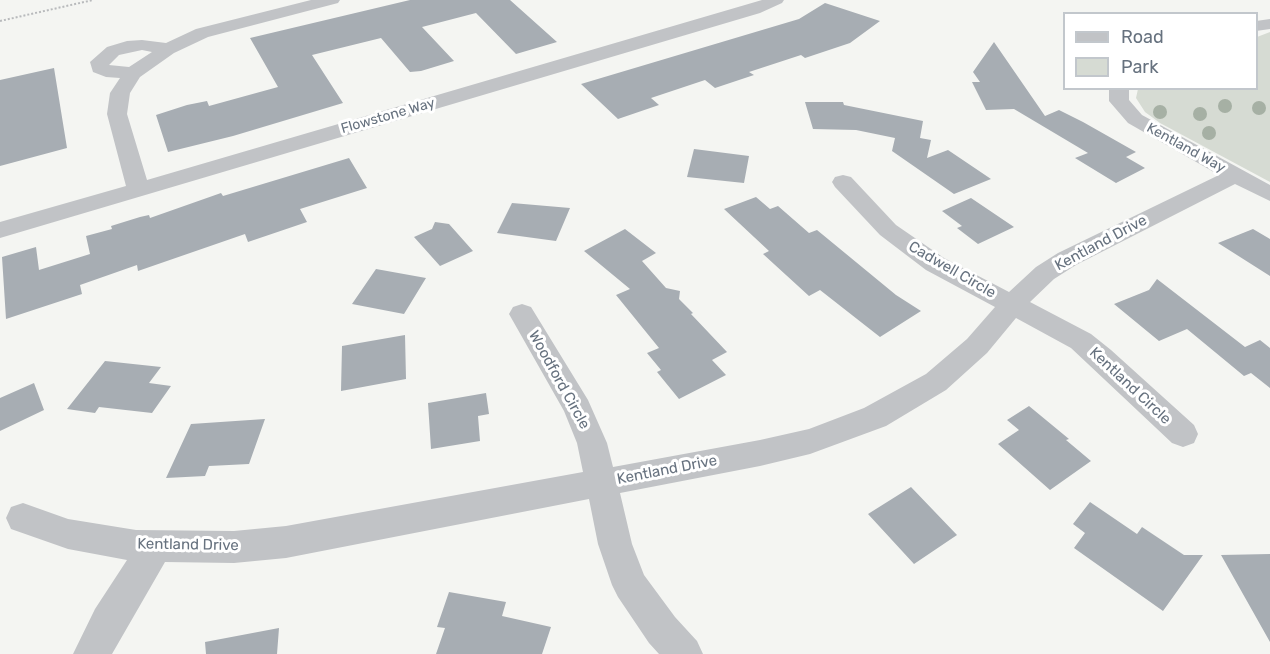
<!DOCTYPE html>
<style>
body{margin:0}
#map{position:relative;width:1270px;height:654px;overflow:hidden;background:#f4f5f2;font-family:Rubik,sans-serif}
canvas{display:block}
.legend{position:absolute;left:1063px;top:12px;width:195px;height:78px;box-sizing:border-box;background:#fff;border:2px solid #c2c7cc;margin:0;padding:8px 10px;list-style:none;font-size:18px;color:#67727f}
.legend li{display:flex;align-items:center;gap:12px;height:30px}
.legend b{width:30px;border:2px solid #c2c7cc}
</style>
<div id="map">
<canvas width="1270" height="654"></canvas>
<ul class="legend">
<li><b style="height:8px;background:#c1c3c6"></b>Road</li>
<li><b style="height:16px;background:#d6dbd3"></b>Park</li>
</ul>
</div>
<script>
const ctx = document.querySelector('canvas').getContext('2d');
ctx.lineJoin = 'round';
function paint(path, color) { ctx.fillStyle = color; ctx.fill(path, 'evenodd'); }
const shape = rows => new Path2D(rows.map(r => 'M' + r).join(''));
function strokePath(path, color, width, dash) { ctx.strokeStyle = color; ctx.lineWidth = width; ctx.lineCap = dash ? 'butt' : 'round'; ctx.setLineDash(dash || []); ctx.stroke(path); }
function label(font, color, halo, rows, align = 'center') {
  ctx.font = font + ' Rubik,sans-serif'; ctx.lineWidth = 6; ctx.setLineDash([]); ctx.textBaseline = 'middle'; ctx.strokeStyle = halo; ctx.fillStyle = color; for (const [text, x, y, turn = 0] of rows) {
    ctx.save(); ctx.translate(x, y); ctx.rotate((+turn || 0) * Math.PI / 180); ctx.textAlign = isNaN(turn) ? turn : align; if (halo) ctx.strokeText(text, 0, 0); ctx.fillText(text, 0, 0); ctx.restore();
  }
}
paint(shape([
 [1270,32,1270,182,1160,123,1145,112,1136,98,1138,89,1256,88,1257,37]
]), '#d6dbd3');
paint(shape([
 [410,0,510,0,557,42,516,54,476,13,422,27,454,61,421,71,410,72,381,38,312,55,343,103,233,136,168,152,156,115,187,105,207,101,209,106,278,87,250,38],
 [825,3,880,21,850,43,805,58,801,55,749,72,754,75,715,88,705,80,651,98,659,105,618,119,581,84,799,19],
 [994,42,1045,116,1059,110,1083,122,1136,152,1126,157,1145,168,1116,183,1075,158,1088,153,1014,109,986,110,972,82,980,82,973,72],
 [54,68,67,148,0,166,0,80],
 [805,102,843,102,844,105,923,121,920,138,931,140,927,158,948,150,991,179,954,194,892,151,895,138,856,130,813,129],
 [694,149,749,156,744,183,687,177],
 [349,158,367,188,300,209,307,222,248,242,245,234,138,271,137,265,80,285,82,294,6,319,2,257,36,247,39,270,90,254,86,236,112,229,111,226,140,217,149,215,150,218,221,193,223,196],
 [756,197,770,209,778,206,809,233,817,230,896,295,921,311,880,337,820,290,809,296,763,254,769,251,724,209],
 [971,198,1014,227,978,244,957,228,962,226,942,211],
 [512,203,570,208,556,241,497,233],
 [435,222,449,224,473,251,440,266,414,237,432,229],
 [625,229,656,253,642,261,666,288,680,291,679,299,693,313,691,314,727,352,712,360,726,375,679,399,657,372,661,370,647,353,659,348,616,295,630,289,584,251],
 [1253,229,1270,239,1270,276,1218,243],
 [376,269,426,278,404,314,352,304],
 [1157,279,1245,347,1260,340,1270,348,1270,388,1251,373,1244,376,1187,329,1159,341,1114,304,1149,290],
 [405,335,406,379,341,391,342,346],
 [105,361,161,367,149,383,171,386,152,413,99,407,95,413,67,409],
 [34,383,44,410,0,431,0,398],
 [486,393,489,414,478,416,480,441,431,449,428,403],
 [1029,406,1069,439,1066,440,1091,461,1050,490,998,444,1019,430,1007,420],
 [265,419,249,464,209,466,205,476,166,478,191,424],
 [911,487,957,535,914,564,868,514],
 [1090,502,1137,534,1142,527,1184,555,1203,555,1163,611,1074,548,1085,533,1073,524],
 [1270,554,1270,642,1221,555],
 [449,592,506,602,502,616,551,627,542,654,436,654,445,628,437,627],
 [279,628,277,654,206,654,205,642]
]), '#a7adb3');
strokePath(shape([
 [0,21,93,0]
]), '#b8babc', 2, [2, 2]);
paint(shape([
 [311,0,340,0,338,3,208,37,174,53,140,77,130,93,127,114,147,180,762,0,784,0,782,3,760,13,0,238,0,222,126,186,107,114,110,93,120,78,106,77,93,72,90,62,107,47,127,41,142,40,166,43,196,29,311,0],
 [142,50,152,52,129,67,109,65,119,55,142,50],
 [1270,19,1270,29,1256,31,1256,21,1270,19],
 [1109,88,1129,88,1129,100,1142,115,1270,185,1270,201,1235,184,1076,265,1054,279,1030,302,1091,334,1111,350,1194,425,1198,434,1194,443,1183,447,1172,443,1071,348,1016,318,987,353,946,390,886,426,810,454,760,466,620,493,632,544,644,575,675,617,697,641,703,654,659,654,649,643,618,597,612,585,598,544,589,499,286,558,234,563,165,562,112,654,73,654,95,609,127,560,68,549,11,529,6,518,11,507,23,503,68,519,136,530,234,531,286,526,583,472,577,443,564,411,509,314,513,307,522,304,531,307,588,400,607,443,613,467,760,440,809,429,864,408,926,374,967,339,995,307,926,270,880,235,835,187,832,182,835,177,843,175,851,177,896,225,944,258,1009,292,1036,267,1058,253,1219,175,1128,123,1109,101,1109,88]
]), '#c1c3c6');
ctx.fillStyle = '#a6b0a4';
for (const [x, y] of [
 [1225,106],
 [1259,108],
 [1160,112],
 [1200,114],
 [1209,133]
]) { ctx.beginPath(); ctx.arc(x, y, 7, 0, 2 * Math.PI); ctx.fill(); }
label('14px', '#67727f', '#fff', [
 ["Flowstone Way",388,116,-16],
 ["Kentland Way",1186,148,29]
]);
label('15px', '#67727f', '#fff', [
 ["Kentland Drive",1101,243,-28],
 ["Cadwell Circle",952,270,30],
 ["Woodford Circle",559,380,61],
 ["Kentland Circle",1130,386,43],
 ["Kentland Drive",667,470,-11],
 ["Kentland Drive",188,545,1]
]);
</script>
